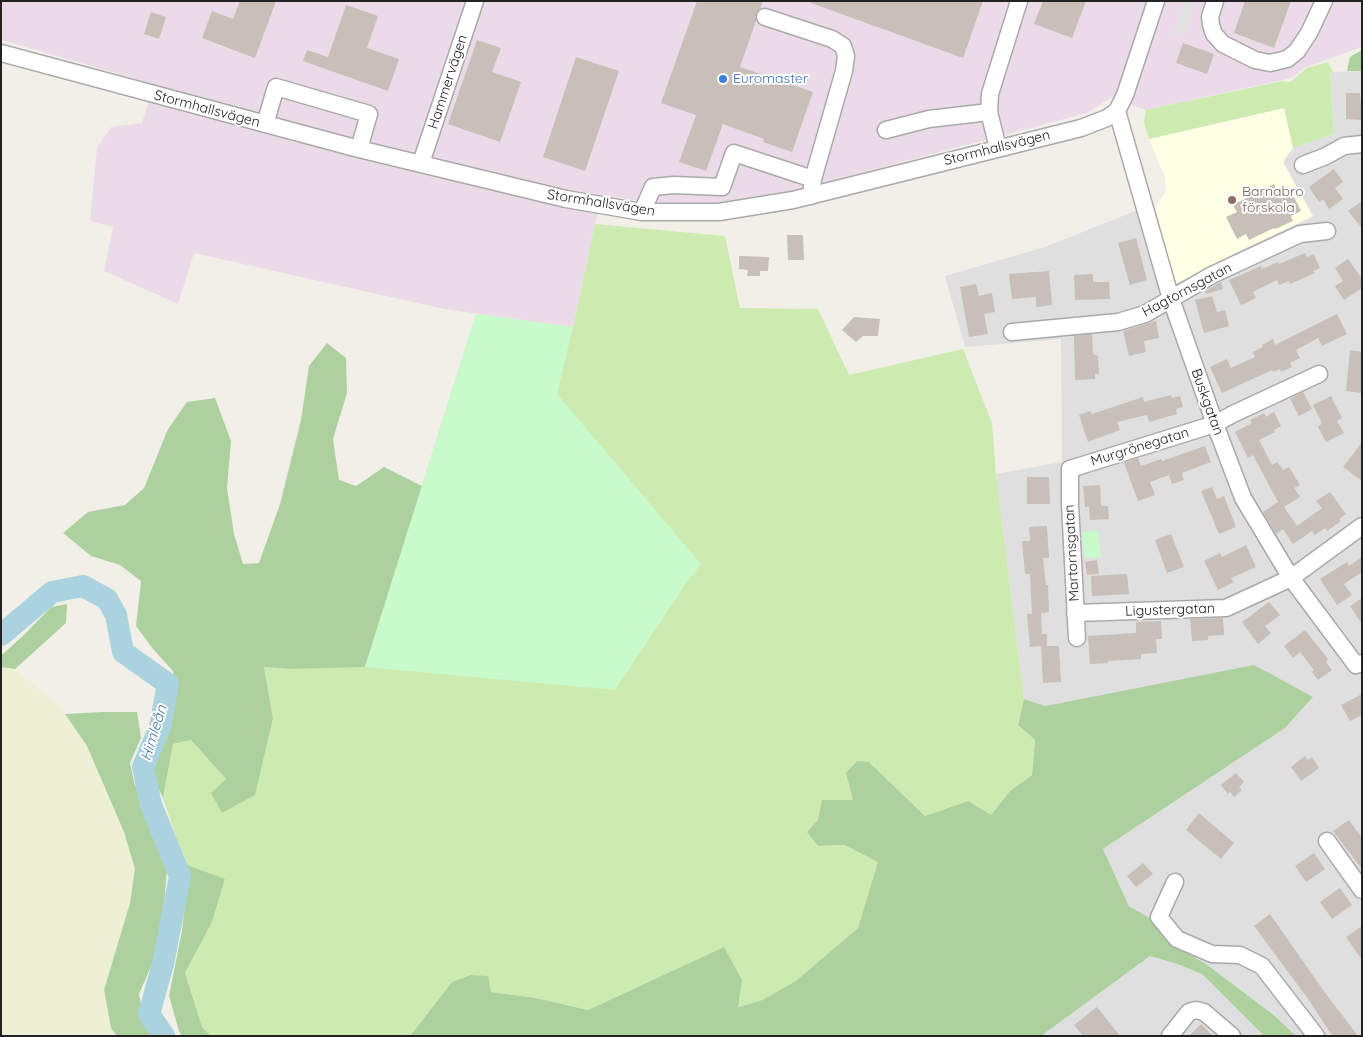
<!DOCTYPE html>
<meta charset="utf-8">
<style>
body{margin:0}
#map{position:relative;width:1363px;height:1037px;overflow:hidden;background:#f2efe9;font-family:Quicksand,sans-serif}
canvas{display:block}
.frame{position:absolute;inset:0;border:2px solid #222;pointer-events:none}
</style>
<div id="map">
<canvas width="1363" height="1037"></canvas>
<div class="frame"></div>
</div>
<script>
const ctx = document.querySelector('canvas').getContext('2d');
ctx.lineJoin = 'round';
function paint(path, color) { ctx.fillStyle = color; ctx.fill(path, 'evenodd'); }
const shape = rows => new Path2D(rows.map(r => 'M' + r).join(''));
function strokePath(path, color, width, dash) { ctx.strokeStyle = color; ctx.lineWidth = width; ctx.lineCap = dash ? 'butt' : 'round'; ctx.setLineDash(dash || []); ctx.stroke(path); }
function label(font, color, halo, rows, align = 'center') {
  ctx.font = font + ' Quicksand,sans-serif'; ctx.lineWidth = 4; ctx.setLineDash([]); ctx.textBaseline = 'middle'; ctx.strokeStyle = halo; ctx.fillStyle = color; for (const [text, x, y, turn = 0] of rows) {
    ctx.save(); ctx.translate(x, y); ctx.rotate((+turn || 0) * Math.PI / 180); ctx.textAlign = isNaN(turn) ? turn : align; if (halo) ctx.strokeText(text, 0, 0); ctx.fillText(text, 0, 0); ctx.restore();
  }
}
paint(shape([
 [1362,71,1362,1036,1296,1036,1275,1016,1206,964,1169,943,1165,927,1129,906,1103,849,1285,728,1313,697,1046,706,1024,699,996,474,1062,462,1061,339,965,347,945,276,1045,247,1135,211,1155,207,1175,284,1239,251,1312,217,1283,162,1293,148,1334,134,1330,72],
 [1150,956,1177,964,1202,974,1264,1036,1041,1036]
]), '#e0dfdf');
paint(shape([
 [1,1,1362,1,1362,47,1306,67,1291,78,1146,110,1110,98,1087,113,778,195,728,203,688,205,657,204,603,195,595,224,573,327,444,309,194,253,178,304,104,271,113,227,90,221,97,148,111,127,142,123,154,84,1,40]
]), '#ebdbe8');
paint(shape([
 [1284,108,1293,148,1283,162,1313,216,1239,251,1175,284,1155,207,1166,192,1165,177,1149,139]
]), '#ffffe5');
paint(shape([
 [1,667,15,669,57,703,87,746,124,832,135,869,130,903,104,990,111,1028,117,1036,1,1036]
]), '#eef0d5');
paint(shape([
 [1328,62,1333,72,1330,73,1334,134,1293,148,1284,108,1149,139,1144,122,1146,110,1282,81,1290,82,1307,68],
 [595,224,725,236,740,308,818,309,849,375,963,349,992,423,996,474,1024,699,1018,725,1035,740,1032,775,1010,791,991,815,968,801,925,816,869,762,853,800,818,846,843,845,879,862,858,928,797,981,762,1000,737,1007,724,947,588,1010,536,998,491,992,452,982,410,1036,211,1036,202,1027,185,973,212,922,225,879,185,864,163,798,173,744,191,740,226,779,222,813,273,718,264,667,291,669,365,666,476,314,573,327]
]), '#cdebb0');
paint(shape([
 [1362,50,1362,71,1347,71,1350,57],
 [327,343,346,358,347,393,333,439,339,480,356,486,384,467,422,486,365,667,291,669,264,667,273,718,255,795,222,813,211,793,226,779,191,740,173,744,163,798,151,773,176,697,173,671,153,649,136,626,141,581,120,565,91,556,63,533,88,512,125,505,144,488,168,429,187,402,215,398,231,441,227,488,234,534,243,564,259,563,280,504,301,420,309,366],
 [67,604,66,623,15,669,1,667,1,654,3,654,26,633,51,607],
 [1254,665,1313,697,1285,728,1103,849,1129,906,1165,927,1169,943,1206,964,1275,1016,1296,1036,1264,1036,1202,974,1177,964,1150,956,1041,1036,410,1036,452,982,471,975,488,976,491,992,536,998,588,1010,724,947,742,980,738,1007,762,1000,796,981,858,928,878,862,844,845,818,846,807,832,818,820,822,800,853,800,846,773,857,761,869,762,925,816,968,801,991,815,1010,791,1032,775,1035,740,1018,725,1024,699,1046,706],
 [103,712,137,712,141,738,130,763,134,782,157,836,167,869,164,905,156,955,139,994,145,1023,154,1036,117,1036,111,1028,104,990,130,903,135,869,124,832,87,746,65,714],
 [185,864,225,879,212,922,185,973,202,1027,211,1036,182,1036,179,1031,169,996,182,931,186,894]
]), '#add19e');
paint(shape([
 [476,314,573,327,557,394,701,564,685,585,615,690,365,667],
 [1098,530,1101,557,1085,558,1082,532]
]), '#c8facc');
paint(shape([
 [1185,1,1195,1,1183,36,1174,33]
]), '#e2e2e2');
strokePath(shape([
 [1,635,52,592,83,586,107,599,116,615,123,652,168,684,160,727,143,767,151,805,180,876,163,964,149,1014,164,1036]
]), '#aad3df', 22);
paint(shape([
 [240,1,276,1,255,58,202,38,212,11,233,19],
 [697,1,763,1,760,9,756,13,756,21,740,67,813,92,792,152,763,142,764,139,723,124,706,171,679,162,696,115,661,103],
 [811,1,983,1,963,58,811,3],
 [1043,1,1086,1,1072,38,1034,24],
 [1245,1,1291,1,1274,48,1234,33],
 [346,5,378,16,367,48,399,59,388,91,303,61,307,50,328,57],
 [151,12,166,17,159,39,144,34],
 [477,40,501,48,492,72,521,82,500,142,448,124],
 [1183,43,1214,54,1207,74,1176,63],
 [576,57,619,71,585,171,543,157],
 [1346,93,1360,93,1362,120,1346,119],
 [1334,169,1343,182,1335,188,1343,199,1329,209,1323,199,1319,202,1309,187],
 [1274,184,1281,199,1292,193,1301,211,1291,216,1293,221,1275,229,1274,228,1249,240,1246,234,1237,239,1226,217,1237,212,1233,205],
 [1362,201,1362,228,1348,211],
 [787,235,803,235,804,260,788,260],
 [1136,238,1147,280,1130,285,1118,243],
 [1305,253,1307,257,1314,254,1320,268,1313,271,1315,273,1290,284,1289,281,1279,285,1277,280,1253,292,1256,298,1241,305,1229,280,1261,266,1262,269,1278,262,1279,264],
 [739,256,769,257,768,271,760,271,760,276,747,276,748,270,739,269],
 [1348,259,1362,279,1362,288,1344,300,1335,286,1343,281,1335,268],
 [1049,271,1052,305,1036,307,1036,297,1012,299,1009,274],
 [1093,274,1093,282,1109,282,1110,299,1075,300,1074,275],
 [1221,282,1223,289,1206,294,1205,291],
 [976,284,979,296,992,293,995,312,984,314,988,334,969,337,960,287],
 [1212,296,1217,312,1225,310,1229,326,1204,333,1195,300],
 [1337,314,1347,334,1322,346,1318,338,1296,350,1300,358,1290,363,1292,367,1281,372,1280,369,1273,372,1272,370,1222,393,1210,367,1227,359,1231,368,1255,357,1253,352,1263,347,1262,345,1273,339,1275,345],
 [854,317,880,319,878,336,863,336,856,342,842,330],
 [1156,321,1159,338,1144,341,1146,352,1129,356,1123,331],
 [1092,334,1093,354,1098,356,1099,374,1095,374,1095,379,1075,380,1074,336],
 [1350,350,1362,352,1362,393,1346,391],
 [1303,392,1312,409,1299,416,1290,399],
 [1171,395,1172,398,1180,396,1183,407,1176,409,1177,414,1149,422,1147,415,1117,422,1120,430,1088,442,1079,415,1090,411,1092,414,1143,397,1144,402],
 [1331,396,1342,418,1337,421,1344,433,1326,442,1318,427,1322,423,1313,405],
 [1274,412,1281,426,1274,430,1275,432,1259,440,1272,465,1277,462,1283,470,1289,467,1300,485,1294,488,1300,497,1284,507,1297,526,1322,508,1316,501,1330,492,1346,514,1339,519,1341,521,1327,531,1325,528,1315,535,1312,531,1293,544,1283,529,1276,534,1263,512,1278,502,1253,455,1248,458,1235,432,1252,423,1250,420,1264,413,1266,417],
 [1362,442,1362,481,1343,467],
 [1205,446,1211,462,1182,473,1184,480,1172,484,1169,475,1150,482,1155,495,1138,501,1124,463,1138,458,1141,466,1161,459,1162,461],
 [1027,477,1049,477,1050,504,1027,504],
 [1100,485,1101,506,1108,506,1109,519,1090,520,1089,507,1085,507,1083,486],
 [1212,487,1217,499,1224,496,1236,527,1219,534,1201,491],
 [1047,526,1049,558,1043,558,1046,585,1048,585,1049,612,1041,613,1042,634,1047,634,1047,646,1059,646,1061,682,1043,683,1041,646,1030,647,1027,614,1032,614,1030,574,1025,574,1022,541,1030,541,1029,527],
 [1171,534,1184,567,1167,573,1155,540],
 [1246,545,1256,567,1231,578,1234,582,1218,590,1204,561,1220,553,1222,557],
 [1362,557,1362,572,1344,584,1352,595,1337,605,1320,579,1347,562,1349,566],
 [1097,560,1099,574,1087,575,1085,562],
 [1127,574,1129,594,1092,596,1091,576],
 [1362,598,1362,624,1350,606],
 [1269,602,1280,615,1265,626,1271,633,1258,644,1242,622],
 [1223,618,1224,635,1208,636,1208,640,1192,641,1190,619],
 [1161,621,1162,639,1156,639,1157,653,1141,654,1141,659,1108,661,1108,663,1090,664,1088,636,1136,633,1136,622],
 [1305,630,1328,659,1326,662,1332,670,1318,680,1312,672,1314,670,1300,652,1293,658,1284,646],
 [1362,694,1362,715,1350,721,1341,705],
 [1305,756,1308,760,1312,757,1319,768,1301,781,1291,767],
 [1236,773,1244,782,1239,787,1242,790,1234,797,1230,792,1228,794,1221,785],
 [1199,813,1234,843,1221,859,1186,830],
 [1349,820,1362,838,1362,869,1333,831],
 [1314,853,1325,869,1306,882,1295,866],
 [1143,863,1153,874,1136,887,1127,876],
 [1340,888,1352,905,1332,919,1320,902],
 [1270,914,1323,990,1358,1036,1333,1036,1325,1025,1309,1000,1254,926],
 [1362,926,1362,960,1346,937],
 [1097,1007,1120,1036,1083,1036,1074,1025],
 [1201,1024,1213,1036,1189,1036]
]), '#c7bfb8');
const minor = shape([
 [1215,1,1210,17,1211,25,1214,34,1223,44,1255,60,1270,63,1287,59,1297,51,1309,33,1324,1],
 [765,17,832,39,843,46,846,56,844,71,813,179,811,196],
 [1,53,359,149,566,199,642,212,719,212,793,200,1081,128,1107,118,1117,111,1125,95,1156,1],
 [1117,111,1171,299,1215,424,1243,498,1291,578,1356,665,1362,663],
 [265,124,276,87,369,114,359,149],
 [886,130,929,119,989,112],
 [998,148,989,112,990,94,1019,1],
 [421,163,475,1],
 [1303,165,1326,156,1344,146,1362,144],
 [642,212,653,187,674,185,722,187,734,153,813,179],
 [1012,332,1118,322,1145,314,1212,275,1300,234,1327,231],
 [1075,613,1226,608,1291,578,1362,526],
 [1077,638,1070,504,1070,469,1215,424,1233,414,1319,374],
 [1327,841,1362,890],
 [1175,882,1159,917,1177,939,1212,954,1240,955,1262,966,1316,1036],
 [1170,1036,1189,1012,1196,1010,1204,1012,1232,1036]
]);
strokePath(minor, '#a9a9a9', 19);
strokePath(minor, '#fff', 16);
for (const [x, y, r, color] of [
 [723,79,5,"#3f7fe0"],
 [1232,200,5,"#8d6e63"]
]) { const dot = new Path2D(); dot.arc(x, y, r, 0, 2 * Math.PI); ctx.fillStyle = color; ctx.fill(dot); strokePath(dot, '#fff', 2); }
label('14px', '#366cbe', '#fff', [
 ["Euromaster",733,79]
], 'left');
label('14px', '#222', '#fff', [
 ["Hammervägen",448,82,-72],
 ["Stormhallsvägen",207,109,15],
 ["Stormhallsvägen",997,148,-14],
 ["Stormhallsvägen",601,203,9],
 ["Hagtornsgatan",1187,290,-28],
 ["Buskgatan",1207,402,70],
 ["Murgrönegatan",1140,447,-17],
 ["Martornsgatan",1072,553,-93],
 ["Ligustergatan",1170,610,-2]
]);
label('14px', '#785e54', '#fff', [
 ["Barnabro",1242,192],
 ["förskola",1242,208]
], 'left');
label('italic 15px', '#4a7aab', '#fff', [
 ["Himleån",154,733,-73]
]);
</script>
